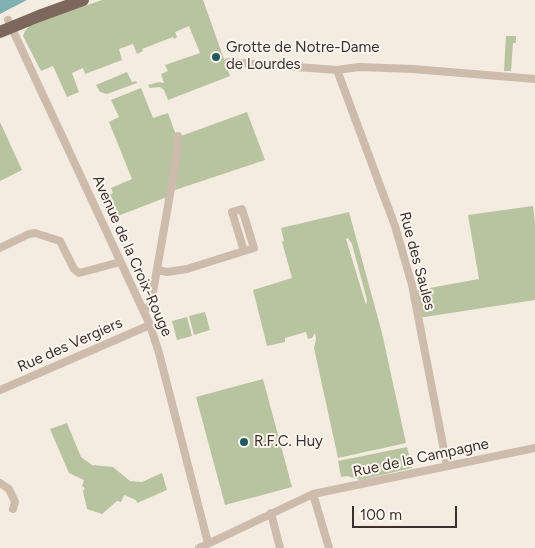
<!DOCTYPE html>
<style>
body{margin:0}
#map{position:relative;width:535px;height:548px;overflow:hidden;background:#f4ebe1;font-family:Figtree,sans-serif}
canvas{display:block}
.scale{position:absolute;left:352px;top:506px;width:105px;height:22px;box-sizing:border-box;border:2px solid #3b302b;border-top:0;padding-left:6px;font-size:15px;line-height:18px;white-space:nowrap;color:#3b302b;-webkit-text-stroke:4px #fbf5ee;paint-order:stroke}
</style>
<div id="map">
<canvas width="535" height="548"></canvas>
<div class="scale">100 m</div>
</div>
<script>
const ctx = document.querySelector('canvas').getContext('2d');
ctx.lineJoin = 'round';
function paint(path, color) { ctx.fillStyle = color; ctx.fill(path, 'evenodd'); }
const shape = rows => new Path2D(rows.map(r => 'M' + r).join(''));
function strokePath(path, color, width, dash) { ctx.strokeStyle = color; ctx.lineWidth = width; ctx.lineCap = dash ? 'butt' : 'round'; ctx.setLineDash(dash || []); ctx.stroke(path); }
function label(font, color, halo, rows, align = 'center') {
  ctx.font = font + ' Figtree,sans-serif'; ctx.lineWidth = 4; ctx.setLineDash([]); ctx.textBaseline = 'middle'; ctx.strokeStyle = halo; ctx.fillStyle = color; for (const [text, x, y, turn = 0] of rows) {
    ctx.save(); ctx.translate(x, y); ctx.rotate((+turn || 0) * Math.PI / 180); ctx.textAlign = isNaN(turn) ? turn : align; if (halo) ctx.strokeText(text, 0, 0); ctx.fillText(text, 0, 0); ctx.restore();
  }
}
paint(shape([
 [102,0,203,0,230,76,168,100,164,90,160,87,150,88,148,85,159,82,164,83,161,74,168,71,165,65,200,53,189,26,175,32,177,37,174,39,173,37,142,49,143,51,137,54,133,44,119,49,122,60,85,74,83,68,72,73,79,92,67,97,53,66,41,71,23,36,25,31,30,25],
 [506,36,516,36,516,43,513,43,511,71,504,71],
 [127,72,132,82,136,81,137,83,107,94,100,92,96,85],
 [141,88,153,118,168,113,176,135,167,197,110,219,99,198,113,193,111,188,132,179,109,122,119,117,111,100],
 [247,112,265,160,175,190,181,136],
 [0,122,22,170,0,181],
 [533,206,535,223,535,300,418,318,413,291,479,279,468,215],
 [349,212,382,333,406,443,338,458,314,348,316,339,315,333,312,338,308,339,306,332,285,338,285,342,267,346,253,290,292,278,282,242,284,241,281,228],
 [348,238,352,244,367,300,366,305,346,239],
 [205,312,210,330,194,335,189,316],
 [187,317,192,336,177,340,172,321],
 [263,379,292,487,225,505,196,397],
 [67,423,81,457,92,465,113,467,130,481,142,482,162,473,167,490,137,503,136,500,124,495,121,502,117,501,102,514,87,509,83,491,85,488,82,486,84,480,69,473,50,429],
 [407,447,412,468,360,480,347,476,341,477,338,461]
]), '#b8c4a0');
paint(shape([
 [0,0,27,0,0,14]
]), '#7fb0b2');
strokePath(shape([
 [8,20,150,325,159,353,208,543],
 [228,62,337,70],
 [0,248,29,234,35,233,60,241,74,269,79,273,120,262],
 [157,270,167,272,187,269,244,251,254,248,242,209,232,212,244,251],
 [144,311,150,305,152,298,177,154,178,136],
 [0,390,150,325],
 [447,466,412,285,395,226,337,70,359,67,413,69,535,79],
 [0,483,9,489,15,502,13,509],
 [313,494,329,548],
 [271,513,280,548],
 [199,548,313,494,535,448]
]), '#cdbbac', 8);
strokePath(shape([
 [0,32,39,16,83,0]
]), '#7d675c', 12);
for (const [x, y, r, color] of [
 [216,57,5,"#1f5a5e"],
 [244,442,5,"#1f5a5e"]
]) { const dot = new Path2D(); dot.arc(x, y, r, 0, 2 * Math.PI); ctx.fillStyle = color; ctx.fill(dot); strokePath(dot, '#fbf5ee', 2); }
label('15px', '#3b302b', '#fbf5ee', [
 ["Grotte de Notre-Dame",226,48],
 ["de Lourdes",226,65],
 ["R.F.C. Huy",254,442]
], 'left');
label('15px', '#3b302b', '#fbf5ee', [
 ["Avenue de la Croix-Rouge",132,256,66],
 ["Rue des Saules",417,261,75],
 ["Rue des Vergiers",70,345,-24],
 ["Rue de la Campagne",421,458,-12]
]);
</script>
